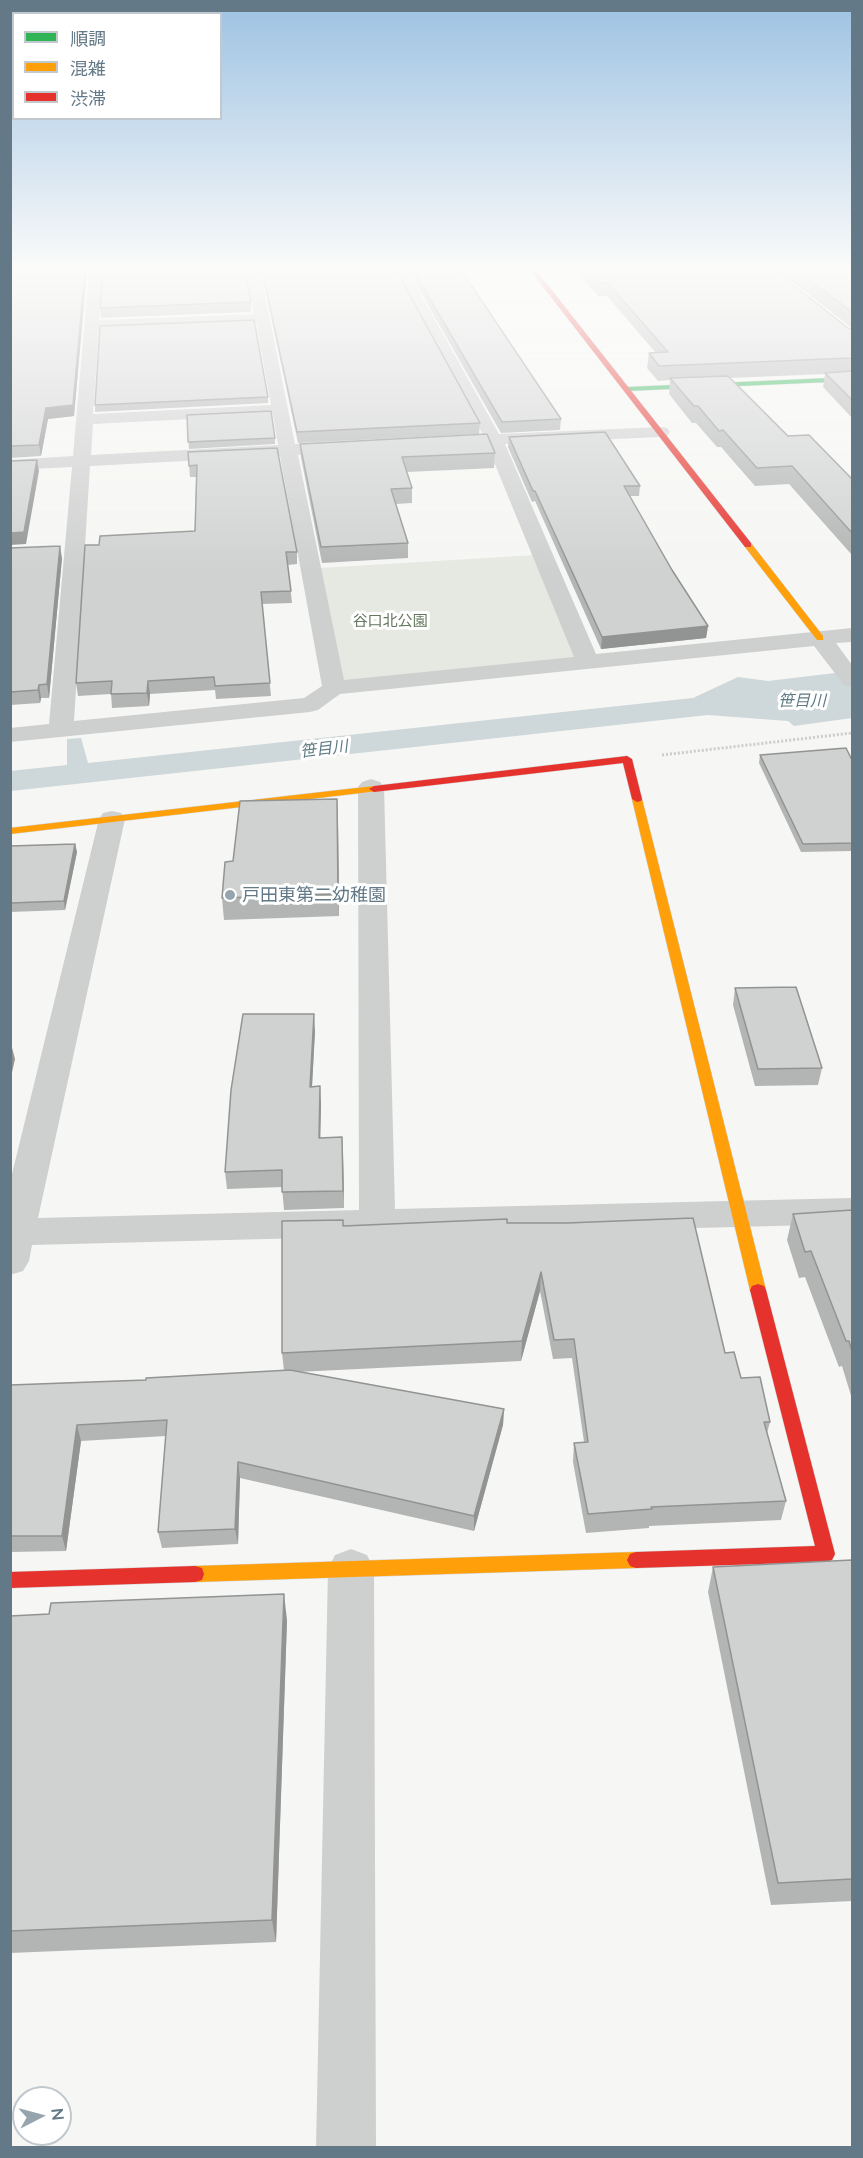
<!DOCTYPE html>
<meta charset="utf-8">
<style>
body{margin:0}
#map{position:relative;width:863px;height:2158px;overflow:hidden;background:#f6f6f4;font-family:Lato,"Noto Sans JP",sans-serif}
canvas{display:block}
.frame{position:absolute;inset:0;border:12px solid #637987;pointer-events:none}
.legend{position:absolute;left:12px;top:12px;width:210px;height:108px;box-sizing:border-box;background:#fff;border:2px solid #c1c9cf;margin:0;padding:8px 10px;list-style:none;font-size:18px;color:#637987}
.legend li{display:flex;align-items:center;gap:12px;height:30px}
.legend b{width:30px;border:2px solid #c1c9cf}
.north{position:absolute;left:12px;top:2086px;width:60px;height:60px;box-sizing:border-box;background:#fff;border:2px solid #c1c9cf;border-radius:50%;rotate:84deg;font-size:16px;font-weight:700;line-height:24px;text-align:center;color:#637987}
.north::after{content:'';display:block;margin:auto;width:21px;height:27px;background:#96a5ad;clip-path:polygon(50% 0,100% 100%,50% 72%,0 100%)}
</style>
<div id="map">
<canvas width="863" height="2158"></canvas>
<div class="frame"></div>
<ul class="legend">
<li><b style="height:8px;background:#30b455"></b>順調</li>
<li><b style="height:8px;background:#ff9f0a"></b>混雑</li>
<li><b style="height:8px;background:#e5322d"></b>渋滞</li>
</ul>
<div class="north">N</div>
</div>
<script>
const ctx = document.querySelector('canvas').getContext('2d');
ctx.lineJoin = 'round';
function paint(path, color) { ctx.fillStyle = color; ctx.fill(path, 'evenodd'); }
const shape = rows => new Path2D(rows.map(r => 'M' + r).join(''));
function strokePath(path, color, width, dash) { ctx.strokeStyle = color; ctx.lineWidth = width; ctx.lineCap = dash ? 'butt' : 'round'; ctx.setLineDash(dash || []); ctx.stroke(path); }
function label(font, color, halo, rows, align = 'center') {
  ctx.font = font + ' Lato,"Noto Sans JP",sans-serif'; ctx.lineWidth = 6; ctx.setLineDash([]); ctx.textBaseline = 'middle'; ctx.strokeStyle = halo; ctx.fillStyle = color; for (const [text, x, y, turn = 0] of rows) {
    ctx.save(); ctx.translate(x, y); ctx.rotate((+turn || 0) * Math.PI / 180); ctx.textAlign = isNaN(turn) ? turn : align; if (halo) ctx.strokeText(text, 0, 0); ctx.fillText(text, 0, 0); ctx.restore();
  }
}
paint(shape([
 [535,555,578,659,343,683,320,568]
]), '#e6e9e2');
paint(shape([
 [852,671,852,718,794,726,788,721,708,715,11,791,10,771,67,765,67,739,81,738,88,763,693,698,738,677,768,681]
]), '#ced7d9');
const fast = shape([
 [852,377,852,381,627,391,624,389,627,387,852,377]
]);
const slow = shape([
 [745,543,751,543,823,636,823,640,817,640,745,547,745,543],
 [374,786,378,787,378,791,10,834,10,828,374,786],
 [637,796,642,799,766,1290,764,1294,758,1296,752,1294,750,1290,632,799,637,796],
 [636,1552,642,1554,645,1560,642,1566,636,1568,195,1582,188,1580,186,1574,188,1568,195,1566,636,1552]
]);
const jam = shape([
 [530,270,536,270,751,543,751,547,745,547,530,270],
 [627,756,632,759,642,799,641,801,637,802,632,799,623,763,374,792,369,789,374,786,627,756],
 [758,1284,764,1286,766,1290,835,1554,832,1560,826,1562,636,1568,630,1566,627,1560,630,1554,636,1552,815,1546,750,1290,752,1286,758,1284],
 [195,1566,202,1568,204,1574,202,1580,195,1582,10,1588,10,1572,195,1566]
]);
strokePath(fast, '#d2d4d4', 1);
strokePath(slow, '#d2d4d4', 1);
strokePath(jam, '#d2d4d4', 1);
strokePath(shape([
 [662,755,852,733]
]), '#cccdce', 3, [2, 2]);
paint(shape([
 [89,270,103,270,99,320,254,314,246,270,260,270,295,444,344,442,350,443,353,447,350,451,344,452,298,455,344,680,574,657,487,445,444,447,438,446,435,442,438,438,444,437,483,435,394,270,407,270,499,434,661,427,667,428,670,432,667,436,661,437,505,444,596,654,852,628,852,642,836,643,852,665,852,687,844,685,814,646,340,694,318,710,310,712,10,742,10,728,49,724,72,467,10,470,10,460,73,456,89,270],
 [256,323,271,405,93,414,99,329,256,323],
 [273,415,278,445,91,455,93,424,273,415],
 [280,456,322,686,304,698,74,721,90,466,280,456],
 [371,779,380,782,384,787,395,1209,852,1198,852,1224,32,1245,29,1261,23,1271,10,1275,10,1182,99,819,103,813,112,811,121,813,125,819,38,1218,359,1210,358,787,362,782,371,779],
 [351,1549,367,1555,374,1569,376,2148,316,2148,328,1569,335,1555,351,1549]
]), '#cecfcf');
paint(fast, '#30b455');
paint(slow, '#ff9f0a');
paint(jam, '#e5322d');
paint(shape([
 [10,270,87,270,74,416,48,419,41,456,10,458],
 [261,270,396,270,480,423,479,434,298,443],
 [408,270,461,270,561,419,560,430,501,433],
 [574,270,774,270,848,328,852,329,852,418,823,387,825,374,730,378,788,436,852,479,852,555,789,484,755,486,721,447,717,447,696,423,692,423,669,394,670,380,658,381,647,368,649,353,656,353,607,296,598,296],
 [777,270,852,270,852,328],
 [251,302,251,312,101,318,100,308],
 [268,397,268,403,95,412,95,405],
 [187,415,275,438,275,444,189,449],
 [509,437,640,486,639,496,630,496,672,570,708,626,706,638,601,649,535,501,532,502,508,447],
 [300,444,495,453,494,468,407,472,412,488,412,503,396,504,408,543,408,558,322,563,301,458],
 [188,452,297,552,297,564,288,565,292,603,262,604,271,696,216,699,215,690,150,694,149,706,112,708,111,694,78,696,76,683,99,545,195,531,196,477,190,477],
 [10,548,62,558,49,698,41,698,40,703,10,705],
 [760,755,852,760,852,851,801,852,759,763],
 [338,820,339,916,224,920,222,898,233,861],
 [75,844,77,852,65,910,10,912,10,846],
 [735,988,822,1068,818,1085,755,1086,733,1005],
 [315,1031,312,1087,321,1103,320,1138,343,1154,344,1208,284,1210,282,1187,227,1189,225,1172],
 [852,1210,852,1399,842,1366,839,1367,805,1277,799,1278,787,1240,793,1214],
 [507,1223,725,1353,770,1422,767,1433,786,1501,781,1520,649,1526,649,1528,586,1533,573,1462,574,1443,584,1442,572,1358,553,1359,540,1291,521,1361,297,1372,504,1409,503,1425,474,1531,240,1478,238,1544,162,1548,158,1532,166,1436,81,1441,66,1551,10,1552,10,1385,146,1380,284,1371,282,1353,344,1226],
 [852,1560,852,1901,771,1905,708,1592,713,1567],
 [10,1616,287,1620,276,1942,10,1953]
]), '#b3b5b5');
paint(shape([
 [85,270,87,270,74,416,48,419,41,456,39,445,46,408],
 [37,460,39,471,26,544,10,545,10,533],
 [60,546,62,558,49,698,47,684],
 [708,626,706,638,601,649,602,637],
 [148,681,150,694,149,706,147,693],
 [39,685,41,698,40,703,38,690],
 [337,799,338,820,339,916,338,894],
 [75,844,77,852,65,910,64,901],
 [314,1014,315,1031,311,1104,310,1087],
 [11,1044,15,1059,10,1081,10,1046],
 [320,1086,321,1103,320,1155,319,1138],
 [342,1137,343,1154,344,1208,343,1191],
 [541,1272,540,1291,521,1361,522,1341],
 [504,1409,503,1425,474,1531,474,1516],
 [77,1425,81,1441,66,1551,62,1536],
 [238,1462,240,1478,238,1544,235,1529],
 [284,1594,287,1620,276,1942,272,1920]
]), '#929393');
const building = shape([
 [10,270,85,270,73,405,46,408,39,445,10,446,10,270],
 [103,270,245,270,251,302,100,308,103,270],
 [262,270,396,270,480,423,297,432,262,270],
 [413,270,461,270,561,419,502,422,413,270],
 [586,270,774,270,848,328,852,329,852,358,659,366,649,353,668,352,608,283,598,283,586,270],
 [796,270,852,270,852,312,796,270],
 [254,320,268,397,95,405,100,326,254,320],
 [852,371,852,400,825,373,852,371],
 [728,376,788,436,809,435,852,479,852,533,792,466,757,468,723,430,719,431,698,406,694,406,670,378,728,376],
 [271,411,275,438,188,442,187,415,271,411],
 [605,432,640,486,624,486,672,570,708,626,602,637,535,491,533,491,509,437,605,432],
 [487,434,495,453,402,457,412,488,391,489,408,543,321,547,300,444,487,434],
 [277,448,297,552,286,552,291,591,261,592,270,683,215,686,214,677,148,681,147,693,111,694,112,681,76,683,85,545,99,545,100,536,195,531,197,465,189,466,188,452,277,448],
 [37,460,24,532,10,533,10,461,37,460],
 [60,546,47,684,39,685,38,690,10,692,10,548,60,546],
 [846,748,852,760,852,843,803,844,760,755,846,748],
 [337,799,338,894,222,898,225,862,233,861,240,801,337,799],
 [75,844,64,901,10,903,10,846,75,844],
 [796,987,822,1068,758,1069,735,988,796,987],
 [243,1014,314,1014,310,1087,320,1086,319,1138,342,1137,343,1191,282,1192,282,1170,225,1172,231,1090,243,1014],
 [852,1210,852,1351,849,1341,846,1341,811,1251,805,1252,793,1214,852,1210],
 [693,1218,725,1353,734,1352,741,1378,760,1377,770,1422,764,1422,786,1501,651,1507,652,1509,588,1514,574,1443,588,1442,574,1339,554,1340,541,1272,522,1341,282,1353,282,1221,343,1220,343,1226,507,1219,507,1223,567,1223,693,1218],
 [290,1370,504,1409,474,1516,238,1462,235,1529,158,1532,167,1420,77,1425,62,1536,10,1536,10,1385,146,1380,146,1378,290,1370],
 [852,1560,852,1879,778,1883,713,1567,852,1560],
 [284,1594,272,1920,10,1931,10,1616,49,1614,51,1603,284,1594]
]);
paint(building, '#d0d2d2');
strokePath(building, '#929393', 1.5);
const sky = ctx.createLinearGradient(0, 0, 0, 572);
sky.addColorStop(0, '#9dc2e2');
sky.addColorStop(0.47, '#fbfbfa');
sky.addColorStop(1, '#fbfbfa00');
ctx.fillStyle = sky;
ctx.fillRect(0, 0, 863, 572);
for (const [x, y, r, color] of [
 [230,895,6,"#96a5ad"]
]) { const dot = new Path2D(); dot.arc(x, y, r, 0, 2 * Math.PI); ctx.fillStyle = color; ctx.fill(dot); strokePath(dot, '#fff', 2); }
label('15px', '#66785f', '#fff', [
 ["谷口北公園",390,621]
]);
label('italic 16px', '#5f7b83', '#fff', [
 ["笹目川",802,701],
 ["笹目川",324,749,-7]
]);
label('18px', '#637987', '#fff', [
 ["戸田東第二幼稚園",242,895]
], 'left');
</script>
